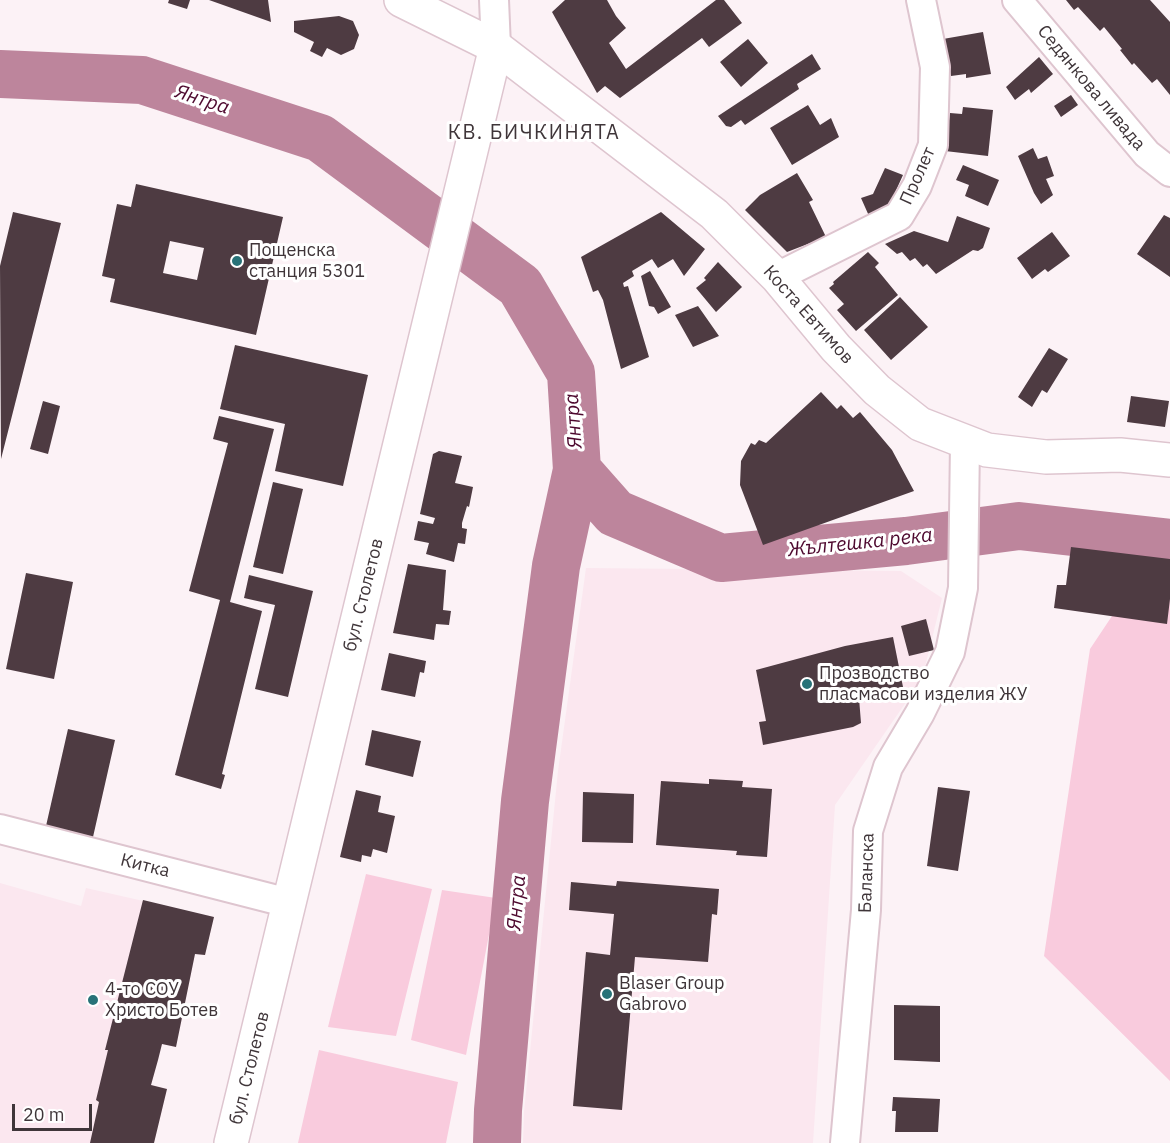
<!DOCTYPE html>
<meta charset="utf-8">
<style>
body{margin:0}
#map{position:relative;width:1170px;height:1143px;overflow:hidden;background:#fcf2f6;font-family:"IBM Plex Sans",sans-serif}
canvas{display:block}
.scale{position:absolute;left:12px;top:1104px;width:80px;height:27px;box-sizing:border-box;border:3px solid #3f3539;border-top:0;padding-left:8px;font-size:18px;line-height:21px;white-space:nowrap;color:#3f3539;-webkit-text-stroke:4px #fff;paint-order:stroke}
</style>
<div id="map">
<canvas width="1170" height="1143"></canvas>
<div class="scale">20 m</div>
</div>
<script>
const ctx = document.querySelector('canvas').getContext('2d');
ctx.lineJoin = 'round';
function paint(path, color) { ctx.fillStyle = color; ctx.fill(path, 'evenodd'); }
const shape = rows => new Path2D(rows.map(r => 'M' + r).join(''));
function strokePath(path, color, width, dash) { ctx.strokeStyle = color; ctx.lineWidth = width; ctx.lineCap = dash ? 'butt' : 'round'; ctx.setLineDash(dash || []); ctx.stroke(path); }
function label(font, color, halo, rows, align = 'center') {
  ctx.font = font + ' "IBM Plex Sans",sans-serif'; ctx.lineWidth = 6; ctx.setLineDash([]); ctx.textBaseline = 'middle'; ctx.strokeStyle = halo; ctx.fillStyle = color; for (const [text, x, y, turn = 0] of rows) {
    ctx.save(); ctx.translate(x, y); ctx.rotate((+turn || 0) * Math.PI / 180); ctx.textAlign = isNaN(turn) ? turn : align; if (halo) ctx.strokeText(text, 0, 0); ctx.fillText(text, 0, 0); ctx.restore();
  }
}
paint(shape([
 [586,568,901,571,942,598,922,679,835,805,813,1143,523,1143,524,1112,558,771],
 [0,883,81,906,86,888,214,917,205,955,195,954,176,1047,162,1044,158,1060,151,1085,167,1089,154,1143,0,1143]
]), '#fbe7ef');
paint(shape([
 [1170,529,1170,1081,1044,956,1090,649],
 [366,874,432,889,396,1036,328,1027],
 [442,890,496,898,466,1055,411,1040],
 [319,1050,458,1082,446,1143,298,1143]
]), '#f9cbdd');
strokePath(shape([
 [0,74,142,80,320,138,520,286,571,373,577,470,556,566,525,801,498,1110,497,1143],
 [577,470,615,513,721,558,906,541,1019,526,1170,543]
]), '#bd859c', 48);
paint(shape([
 [169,0,190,0,187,9,168,3],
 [209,0,268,0,271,22],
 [565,0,607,0,616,16,626,28,609,43,626,69,716,0,724,0,742,23,709,47,702,38,620,98,605,86,597,93,552,12],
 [1066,0,1150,0,1170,22,1170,95,1157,79,1152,83,1134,63,1132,65,1120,50,1122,49,1104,27,1100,31,1078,7,1074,10],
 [339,16,353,21,359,35,354,49,341,55,327,48,322,57,310,51,314,42,294,32,294,21],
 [983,32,991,74,966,78,966,74,951,76,943,39],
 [748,39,768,63,741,87,720,62],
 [812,54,821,69,797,84,799,89,745,125,741,120,731,127,726,126,718,116],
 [1039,57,1053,74,1031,93,1029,89,1015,100,1006,87],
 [1071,95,1078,105,1061,117,1054,106],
 [808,105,820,125,831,118,839,137,792,165,770,128],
 [963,107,993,110,988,156,945,151,950,113,962,114],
 [1033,148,1038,159,1047,156,1054,176,1046,179,1053,195,1041,204,1034,193,1018,156],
 [963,165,999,180,988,206,965,196,969,185,956,180],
 [885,168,903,175,888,208,869,216,861,198,873,194],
 [797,173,813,200,809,202,826,237,787,252,745,210,760,195],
 [136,184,283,217,256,335,110,302,115,279,102,276,117,204,131,207],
 [170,241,204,248,197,280,163,273],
 [13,212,61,223,1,459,0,266],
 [661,212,705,249,684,276,673,259,658,268,652,259,632,271,634,276,623,283,624,287,628,286,649,357,621,369,603,300,598,290,593,292,581,257],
 [1164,215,1170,218,1170,277,1137,254],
 [957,216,990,228,983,248,978,251,973,250,936,274,927,264,923,267,915,258,910,261,902,252,897,254,885,244,914,231,948,242],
 [1052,232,1070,256,1048,272,1045,269,1032,279,1017,258],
 [868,252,879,263,875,267,898,295,856,331,837,310,844,304,829,288,834,284,833,282],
 [718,262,742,287,716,312,696,288,706,280,704,278],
 [650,271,671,307,658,314,654,307,649,306,641,276],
 [900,297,928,327,891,360,864,330],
 [698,306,719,336,693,347,675,315],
 [235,345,368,375,343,486,275,471,285,424,220,409],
 [1049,348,1068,359,1047,393,1042,390,1032,407,1018,397],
 [821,392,837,409,841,405,853,418,860,412,892,450,914,491,763,545,740,485,741,461,751,443,755,445,759,440,766,443],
 [1131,396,1169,401,1165,427,1127,422],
 [43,401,60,406,48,454,30,449],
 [219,416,274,429,230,602,262,611,222,774,225,775,221,789,175,775,220,600,189,591,228,443,213,439],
 [439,451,462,456,455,483,473,487,469,507,467,506,462,523,462,528,467,529,465,544,458,543,454,562,426,554,429,543,414,540,418,521,433,524,435,518,420,514,433,454],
 [273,482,303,489,283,574,253,567],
 [1071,547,1170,559,1170,599,1167,624,1054,608,1057,585,1066,585],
 [408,564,446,570,443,610,451,611,449,625,436,624,434,640,393,633],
 [26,573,73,582,54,679,6,669],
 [249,575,313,591,288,697,255,689,275,605,244,598],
 [926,619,934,650,909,656,901,626],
 [893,637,904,692,859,698,861,723,853,727,763,745,759,722,766,721,756,670,845,646],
 [389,653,426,661,424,673,420,672,415,697,381,690],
 [68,729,115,740,93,837,46,826],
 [372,730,421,741,413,777,365,765],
 [709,779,743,781,742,787,772,789,767,857,736,855,737,851,656,845,661,781,709,784],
 [938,787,970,791,958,871,927,866],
 [356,790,381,796,378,812,395,816,387,853,373,849,371,857,362,855,361,862,340,857],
 [583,792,634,794,633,843,582,842],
 [617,881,719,889,717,915,712,914,708,962,635,957,622,1110,573,1106,586,952,610,955,614,914,569,910,571,882,616,886],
 [143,900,214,917,205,955,195,954,176,1047,162,1044,158,1060,151,1085,167,1089,154,1143,90,1143,99,1102,96,1100,108,1050,105,1050],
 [894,1005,940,1006,940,1062,894,1060],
 [893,1097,940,1099,938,1132,895,1132,896,1111,892,1111]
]), '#4e3b42');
const street = shape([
 [494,0,496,47],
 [1017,0,1147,154,1170,172],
 [777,277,899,216,917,186,933,145,935,67,921,0],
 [0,829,289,903],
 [845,1143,866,910,868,831,888,767,920,713,950,652,963,588,965,443]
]);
const secondary = shape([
 [401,0,496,47,714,214,777,277,836,348,877,390,920,424,987,450,1046,457,1120,455,1170,460],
 [231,1143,496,47]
]);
strokePath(street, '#dec5cf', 32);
strokePath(secondary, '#dec5cf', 36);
strokePath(street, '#fff', 28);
strokePath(secondary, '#fff', 33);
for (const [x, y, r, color] of [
 [237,261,6,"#287278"],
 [807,684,6,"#287278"],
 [607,994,6,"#287278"],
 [93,1000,6,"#287278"]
]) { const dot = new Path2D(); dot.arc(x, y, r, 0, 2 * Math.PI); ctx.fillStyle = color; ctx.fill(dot); strokePath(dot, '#fff', 2); }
label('18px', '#3f3539', '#fff', [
 ["Седянкова ливада",1091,88,50],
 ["Пролет",918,176,-66],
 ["Коста Евтимов",808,315,48],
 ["бул. Столетов",364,595,-76],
 ["Китка",145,866,14],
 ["Баланска",867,873,-88],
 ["бул. Столетов",250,1068,-76]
]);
label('18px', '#3f3539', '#fff', [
 ["Пощенска",249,251],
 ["станция 5301",249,272],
 ["Прозводство",819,674],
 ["пласмасови изделия ЖУ",819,695],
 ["Blaser Group",619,984],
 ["Gabrovo",619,1005],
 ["4-то СОУ",105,990],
 ["Христо Ботев",105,1011]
], 'left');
label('italic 20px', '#4d082e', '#fff', [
 ["Янтра",202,100,18],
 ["Янтра",574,421,-94],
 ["Жълтешка река",860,543,-6],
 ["Янтра",517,903,-85]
]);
ctx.letterSpacing = '1.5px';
label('20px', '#3f3539', '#fff', [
 ["КВ. БИЧКИНЯТА",534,133]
]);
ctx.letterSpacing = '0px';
</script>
